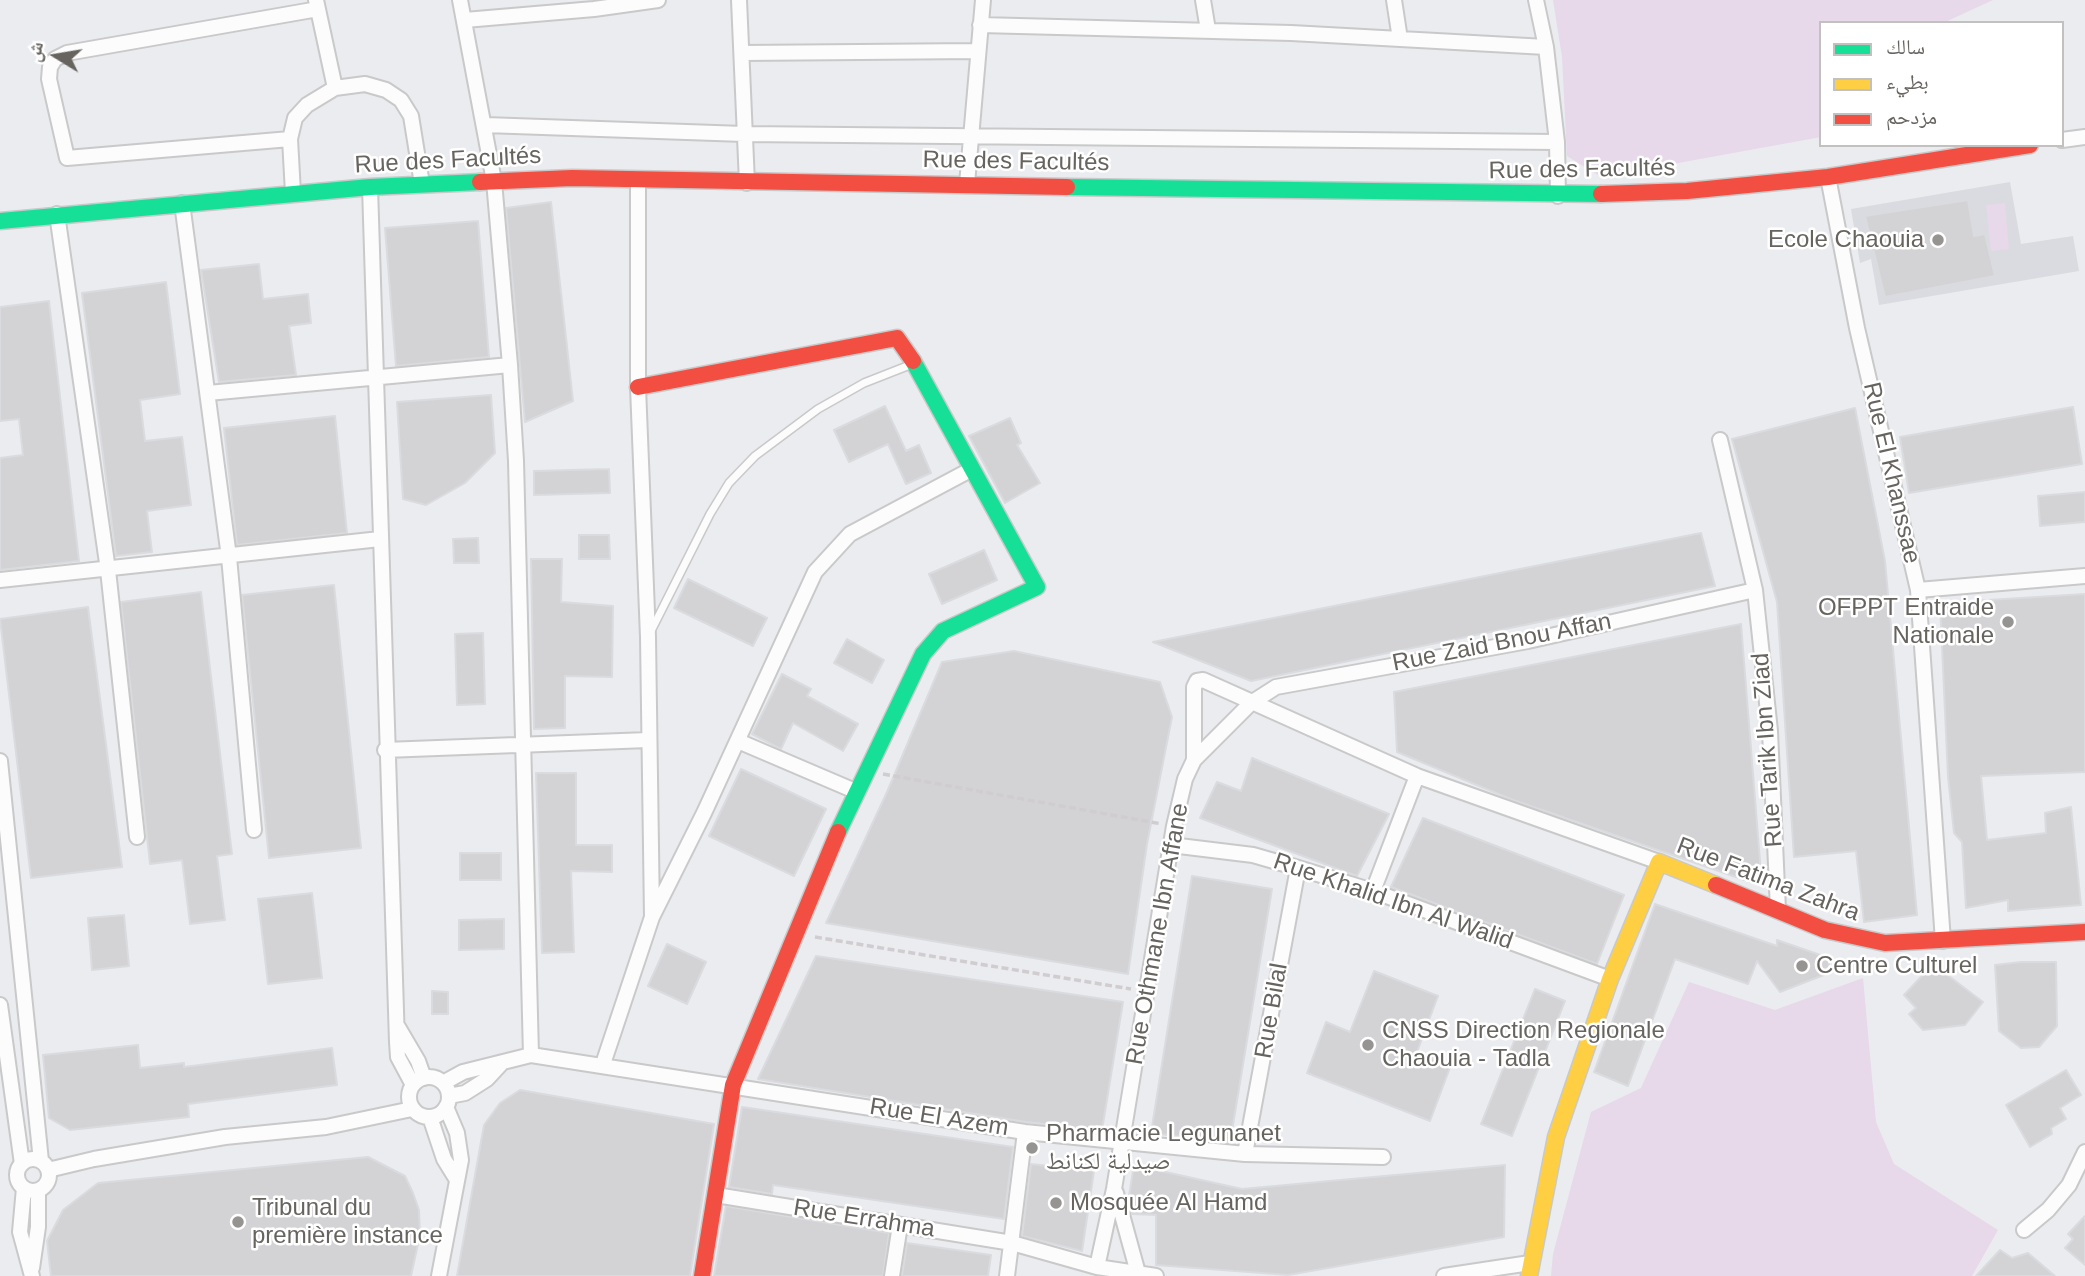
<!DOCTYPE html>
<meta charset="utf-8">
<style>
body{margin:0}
#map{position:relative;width:2085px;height:1276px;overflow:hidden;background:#eaecef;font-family:Arial,"Noto Naskh Arabic",sans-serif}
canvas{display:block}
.legend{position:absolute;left:1819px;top:21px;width:245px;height:126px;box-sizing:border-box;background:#fff;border:2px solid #c2c1bf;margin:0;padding:9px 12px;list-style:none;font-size:21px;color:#676460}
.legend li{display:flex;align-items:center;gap:14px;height:35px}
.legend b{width:35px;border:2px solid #c2c1bf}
.north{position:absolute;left:21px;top:21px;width:70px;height:70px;-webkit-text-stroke:5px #fff;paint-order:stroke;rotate:281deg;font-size:19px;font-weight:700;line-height:28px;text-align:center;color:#676460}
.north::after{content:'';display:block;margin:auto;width:24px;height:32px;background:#676460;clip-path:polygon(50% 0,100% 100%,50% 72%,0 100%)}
</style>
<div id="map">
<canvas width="2085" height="1276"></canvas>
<ul class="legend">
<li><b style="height:9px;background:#16e098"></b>سالك</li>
<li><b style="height:9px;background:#ffcf43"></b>بطيء</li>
<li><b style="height:9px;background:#f24e42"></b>مزدحم</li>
</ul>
<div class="north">ش</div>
</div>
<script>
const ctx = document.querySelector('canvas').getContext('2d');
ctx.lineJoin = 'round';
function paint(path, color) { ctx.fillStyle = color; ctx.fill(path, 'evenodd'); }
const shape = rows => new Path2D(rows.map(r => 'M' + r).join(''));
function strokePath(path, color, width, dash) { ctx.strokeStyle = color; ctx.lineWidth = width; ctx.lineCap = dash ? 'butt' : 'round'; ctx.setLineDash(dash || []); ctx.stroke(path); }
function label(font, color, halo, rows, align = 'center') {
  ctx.font = font + ' Arial,"Noto Naskh Arabic",sans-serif'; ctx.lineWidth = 5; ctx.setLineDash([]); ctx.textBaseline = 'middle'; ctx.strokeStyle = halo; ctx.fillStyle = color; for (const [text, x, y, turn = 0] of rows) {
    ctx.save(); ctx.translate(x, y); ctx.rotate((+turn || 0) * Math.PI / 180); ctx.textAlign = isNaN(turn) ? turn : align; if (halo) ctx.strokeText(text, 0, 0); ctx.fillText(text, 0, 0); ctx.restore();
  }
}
paint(shape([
 [2010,182,2021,244,2073,236,2079,271,1879,305,1871,259,1860,263,1851,209]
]), '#dadbe0');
paint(shape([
 [1553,0,1993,0,1943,23,1821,23,1821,137,1601,177,1567,156,1562,57],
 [2005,203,2009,249,1991,251,1986,205],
 [1863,978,1876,1122,1894,1164,1998,1230,1972,1276,1551,1276,1553,1254,1591,1112,1641,1088,1689,982,1775,1010]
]), '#e7d8ea');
const building = shape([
 [1968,200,1974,236,1985,234,1995,276,1885,297,1865,216,1968,200],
 [551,202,573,401,525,422,506,208,551,202],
 [478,221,489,357,396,366,385,228,478,221],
 [259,264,263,299,308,294,311,323,289,326,296,375,219,382,201,270,259,264],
 [166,282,180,394,140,400,145,441,182,437,191,505,147,511,152,552,116,556,82,293,166,282],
 [49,301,79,561,0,570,0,458,23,455,19,419,0,421,0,307,49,301],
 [491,395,495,453,465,483,426,505,403,499,397,402,491,395],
 [885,406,906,451,919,445,931,473,906,484,888,444,849,462,834,430,885,406],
 [2073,407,2082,464,1909,493,1900,437,2073,407],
 [1855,408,1885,561,1917,915,1864,922,1856,851,1794,857,1777,602,1732,439,1855,408],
 [335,416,347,533,237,545,224,428,335,416],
 [1010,418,1021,443,1017,445,1040,483,1005,503,969,436,1010,418],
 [609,469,610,493,534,495,534,471,609,469],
 [2085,492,2085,522,2040,526,2038,496,2085,492],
 [1701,533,1715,586,1251,681,1153,642,1701,533],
 [579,535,609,535,610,559,579,559,579,535],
 [478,538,479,563,454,563,453,539,478,538],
 [984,550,997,580,942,604,929,574,984,550],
 [531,559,562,559,561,602,613,606,612,677,565,676,565,728,534,729,531,559],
 [688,579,767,618,753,646,674,608,688,579],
 [334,585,361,848,269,858,242,595,334,585],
 [201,592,232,854,217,856,225,920,190,924,182,860,150,864,121,602,201,592],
 [2085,594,2085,772,1981,776,1987,840,2046,833,2045,813,2071,807,2081,905,2008,911,2008,900,1966,908,1962,842,1954,833,1948,777,1940,603,2085,594],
 [88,607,122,867,31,878,0,619,88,607],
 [1741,624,1762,886,1513,800,1397,752,1394,692,1741,624],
 [483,633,485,704,457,705,455,634,483,633],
 [847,639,884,660,872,683,834,663,847,639],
 [1014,651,1160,682,1172,717,1147,844,1128,974,826,923,887,792,942,662,1014,651],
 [782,674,811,689,807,696,858,724,843,751,793,723,781,749,752,734,782,674],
 [1252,758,1389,814,1357,876,1200,818,1217,782,1241,791,1252,758],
 [741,769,826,809,794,876,709,836,741,769],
 [536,773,576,773,576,845,612,845,612,872,571,871,574,952,542,953,536,773],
 [1423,818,1624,895,1597,964,1391,887,1423,818],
 [460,853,501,853,501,880,460,880,460,853],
 [1192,876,1272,889,1230,1143,1151,1133,1192,876],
 [312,893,322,978,268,984,258,899,312,893],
 [1655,904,1777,946,1777,940,1829,958,1829,973,1780,992,1757,961,1748,984,1675,959,1628,1086,1594,1072,1655,904],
 [124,915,129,966,92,970,88,918,124,915],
 [504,919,504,949,459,950,459,920,504,919],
 [667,944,706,962,687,1004,648,986,667,944],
 [816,956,1123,1002,1102,1130,1026,1122,758,1079,816,956],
 [2021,962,2056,962,2057,1026,2039,1047,2021,1048,1999,1031,1995,965,2021,962],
 [1933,964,1983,1002,1965,1025,1923,1030,1909,1014,1916,1008,1904,995,1933,964],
 [1374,971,1438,996,1417,1052,1451,1065,1430,1121,1307,1073,1326,1022,1350,1032,1374,971],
 [1535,989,1565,1001,1512,1136,1481,1124,1535,989],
 [432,991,448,992,448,1014,432,1014,432,991],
 [138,1045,140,1068,184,1063,184,1067,332,1048,337,1085,188,1104,189,1117,70,1130,49,1118,43,1055,138,1045],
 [2066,1070,2081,1095,2060,1108,2066,1119,2051,1128,2052,1134,2030,1147,2006,1105,2066,1070],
 [520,1090,714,1124,690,1276,457,1276,484,1125,500,1103,520,1090],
 [742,1107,1013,1147,1004,1219,773,1185,772,1194,729,1187,742,1107],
 [368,1157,405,1176,413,1193,419,1210,420,1235,411,1276,51,1276,47,1241,63,1210,98,1183,368,1157],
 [1031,1164,1094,1171,1082,1251,1022,1236,1031,1164],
 [1134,1165,1242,1189,1505,1165,1504,1237,1288,1275,1156,1265,1156,1215,1132,1214,1128,1202,1134,1165],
 [726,1206,889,1233,883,1276,714,1276,726,1206],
 [2085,1216,2085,1265,2065,1248,2073,1239,2068,1234,2085,1216],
 [907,1243,991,1255,988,1276,902,1276,907,1243],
 [2000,1250,2012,1258,2028,1253,2055,1276,1976,1276,2000,1250]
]);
paint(building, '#d3d3d6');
strokePath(building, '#dadbde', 2);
const lane = shape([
 [651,631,710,514,729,483,755,456,818,409,864,383,915,363]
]);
const street = shape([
 [316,0,335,88],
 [739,0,747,183],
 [1203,0,1208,30],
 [1394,0,1400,39],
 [1536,0,1546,47,1557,142,1558,196],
 [465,20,594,9,658,0],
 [980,25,1291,33,1546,47],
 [742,53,976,51],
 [485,125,744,134,1557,142],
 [290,139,67,158,49,79,50,67,55,59,67,53,318,9],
 [2062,140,2085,137],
 [1828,177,1857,328,1918,590,1943,941],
 [638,179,638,387,648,637,652,917],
 [967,184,983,0],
 [370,187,397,1042,398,1057,413,1085],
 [293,193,290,139,295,118,307,105,335,88,365,84,386,90,401,100,411,116,422,184],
 [182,203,229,557,254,830],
 [57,214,108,570,137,837],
 [510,365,516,461,531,1055],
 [208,393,510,365,494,181,460,0],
 [1720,440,1755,590,1770,731,1778,910],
 [0,580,380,539],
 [1918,590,2085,576],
 [738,741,855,791],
 [385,750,648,740],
 [1194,760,1194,687,1197,681,1203,680,1417,776,1659,862],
 [0,761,41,1161],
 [1171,845,1253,855,1298,868,1373,891,1610,979],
 [1373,891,1417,776],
 [0,1005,22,1164],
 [398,1027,418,1061,424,1078],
 [603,1064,652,917,704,813,815,572,850,534,972,469],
 '409 1097a20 20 0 1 1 40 0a20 20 0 1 1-40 0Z',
 [443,1083,463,1072,531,1055,1025,1132,1245,1154,1383,1157],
 [449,1096,465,1093,487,1079,500,1065],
 [430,1117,444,1159,457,1180],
 [1245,1154,1298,868],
 '17 1175a16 16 0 1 1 32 0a16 16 0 1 1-32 0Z',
 [48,1170,94,1159,225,1137,326,1127,412,1109],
 [24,1188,20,1232,32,1276],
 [1116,1193,1138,1273],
 [716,1195,1012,1243,1097,1267,1156,1276],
 [2024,1230,2048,1210,2069,1185,2085,1152],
 [1097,1267,1114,1189,1174,826,1185,779,1194,760,1251,703,1276,687,1528,641,1755,590],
 [32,1268,38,1227,38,1190],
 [439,1276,461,1160,457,1133,446,1107],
 [892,1276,900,1225],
 [1007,1276,1025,1132],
 [1444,1276,1530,1263]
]);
const fast = shape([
 [1067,187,1601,194],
 [0,221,370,187,480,182],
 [838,832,923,654,943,631,1037,587,913,361]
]);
const slow = shape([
 [1529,1276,1556,1137,1610,979,1659,862,1716,885]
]);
const jam = shape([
 [480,182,572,178,1067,187],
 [1601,194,1687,191,1828,177,2030,145],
 [638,387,897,338,913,361],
 [1716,885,1825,930,1885,943,2085,932],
 [702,1276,733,1085,838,832]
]);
strokePath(lane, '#c9c9ca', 10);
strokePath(street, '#c9c9ca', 18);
strokePath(fast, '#c9c9c9', 19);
strokePath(slow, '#c9c9c9', 19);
strokePath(jam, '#c9c9c9', 19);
strokePath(shape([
 [883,774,1162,824],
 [815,937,1131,989]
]), '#d1cccf', 3.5, [7, 3.5]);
strokePath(lane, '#fcfcfd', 7);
strokePath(street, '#fcfcfd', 14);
strokePath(fast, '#16e098', 16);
strokePath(slow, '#ffcf43', 16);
strokePath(jam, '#f24e42', 16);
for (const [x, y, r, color] of [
 [1938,240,7,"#959492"],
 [2008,622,7,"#959492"],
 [1802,966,7,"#959492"],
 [1368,1045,7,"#959492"],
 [1032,1148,7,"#959492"],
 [1056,1203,7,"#959492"],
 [238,1222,7,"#959492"]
]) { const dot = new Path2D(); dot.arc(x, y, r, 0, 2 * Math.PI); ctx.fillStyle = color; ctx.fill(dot); strokePath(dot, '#fff', 2.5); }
label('24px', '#676460', '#fff', [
 ["Rue des Facultés",448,161,-3],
 ["Rue des Facultés",1016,162,1],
 ["Rue des Facultés",1582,170,-1],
 ["Rue El Khanssae",1891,473,77],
 ["Rue Zaid Bnou Affan",1502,643,-11],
 ["Rue Tarik Ibn Ziad",1768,750,-94],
 ["Rue Fatima Zahra",1768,880,21],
 ["Rue Khalid Ibn Al Walid",1393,902,19],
 ["Rue Othmane Ibn Affane",1158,934,-80],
 ["Rue Bilal",1272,1011,-80],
 ["Rue El Azem",939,1118,9],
 ["Rue Errahma",864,1219,9]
]);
label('24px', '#676460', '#fff', [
 ["Ecole Chaouia",1924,240,"right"],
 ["OFPPT Entraide",1994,608,"right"],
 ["Nationale",1994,636,"right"],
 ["Centre Culturel",1816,966],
 ["CNSS Direction Regionale",1382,1031],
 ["Chaouia - Tadla",1382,1059],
 ["Pharmacie Legunanet",1046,1134],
 ["صيدلية لكنانط",1046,1162],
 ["Mosquée Al Hamd",1070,1203],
 ["Tribunal du",252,1208],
 ["première instance",252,1236]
], 'left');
</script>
